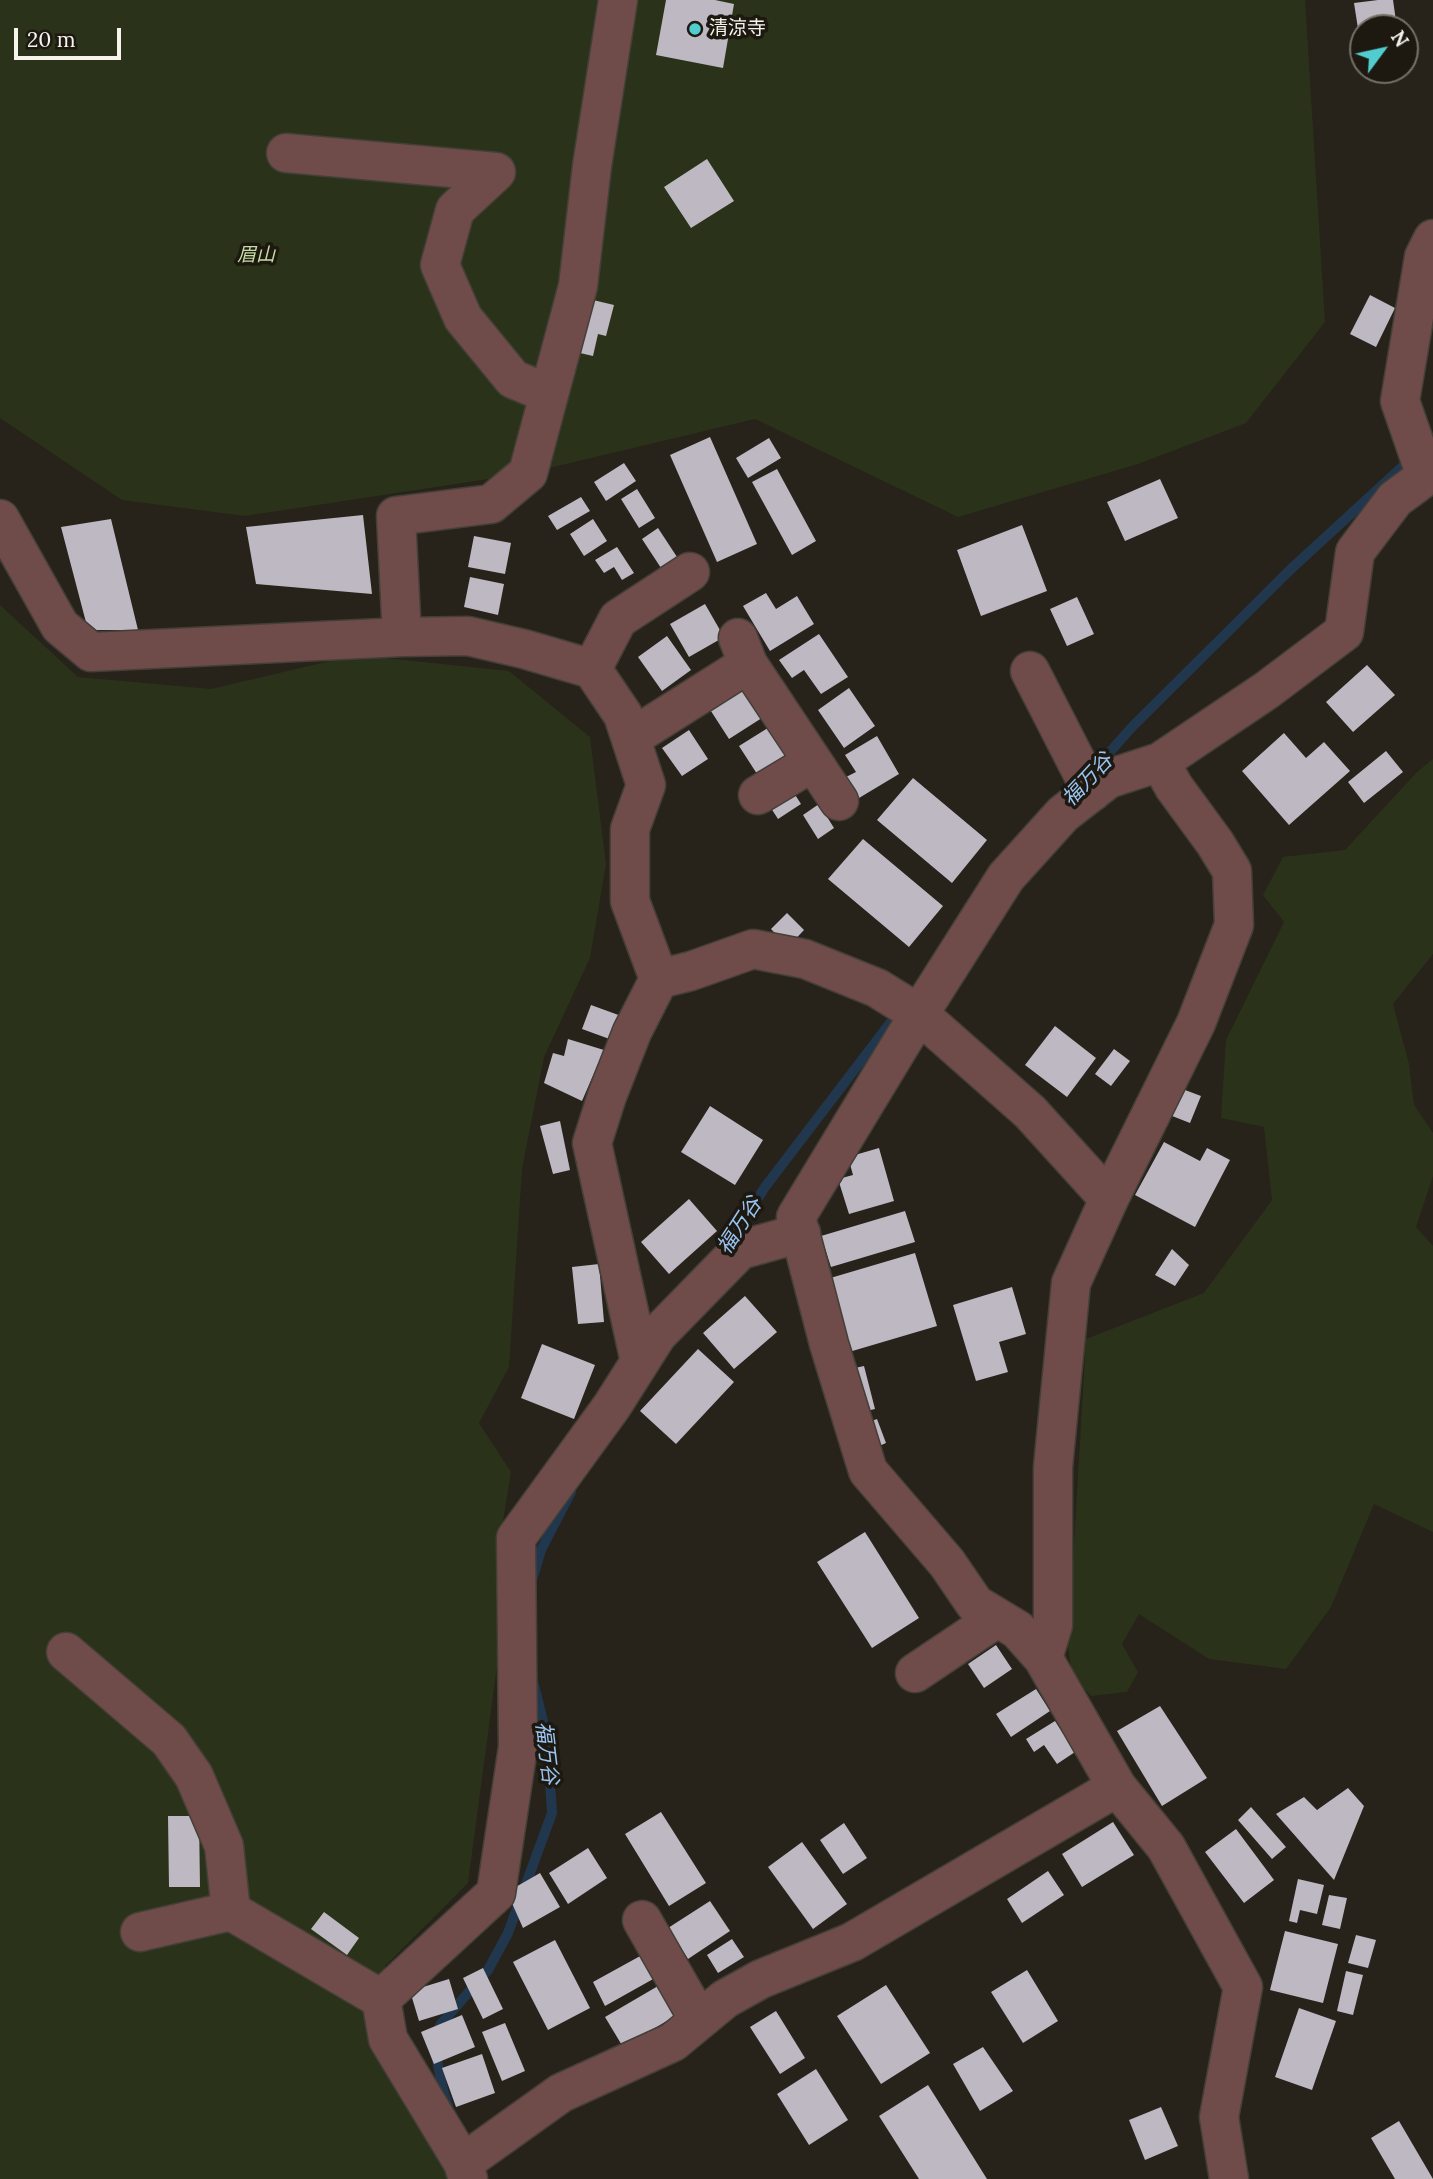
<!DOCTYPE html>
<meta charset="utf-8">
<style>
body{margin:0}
#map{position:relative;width:1433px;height:2179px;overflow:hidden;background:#27221a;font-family:Lora,serif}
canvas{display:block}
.north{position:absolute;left:1349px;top:14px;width:70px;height:70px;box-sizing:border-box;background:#1d1911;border:2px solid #747169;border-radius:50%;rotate:57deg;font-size:19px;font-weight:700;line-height:28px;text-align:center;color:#f7f4ee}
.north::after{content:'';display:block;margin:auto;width:24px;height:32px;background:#52cdcf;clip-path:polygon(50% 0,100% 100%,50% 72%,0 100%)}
.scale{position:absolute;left:14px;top:28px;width:107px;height:32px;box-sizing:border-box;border:4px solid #f7f4ee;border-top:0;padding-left:9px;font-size:21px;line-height:24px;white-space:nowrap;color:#f7f4ee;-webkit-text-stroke:5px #1d1911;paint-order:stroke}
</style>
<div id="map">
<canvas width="1433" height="2179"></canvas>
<div class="north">N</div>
<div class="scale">20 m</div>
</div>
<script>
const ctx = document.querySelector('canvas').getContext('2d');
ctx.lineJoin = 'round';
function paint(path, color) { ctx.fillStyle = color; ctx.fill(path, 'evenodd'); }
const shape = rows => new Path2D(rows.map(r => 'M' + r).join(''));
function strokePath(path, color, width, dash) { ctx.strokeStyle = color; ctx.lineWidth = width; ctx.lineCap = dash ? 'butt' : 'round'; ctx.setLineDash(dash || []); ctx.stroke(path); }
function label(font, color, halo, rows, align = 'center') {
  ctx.font = font + ' Lora,"Noto Sans JP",serif'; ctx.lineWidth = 7; ctx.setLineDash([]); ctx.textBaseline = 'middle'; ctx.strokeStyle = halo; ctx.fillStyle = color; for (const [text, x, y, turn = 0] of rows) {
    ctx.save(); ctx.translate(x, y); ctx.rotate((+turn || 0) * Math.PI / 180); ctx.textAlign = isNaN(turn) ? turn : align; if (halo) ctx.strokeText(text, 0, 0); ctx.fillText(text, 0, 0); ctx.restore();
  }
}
paint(shape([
 [0,0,1305,0,1325,322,1246,423,1138,464,958,517,755,419,528,473,245,516,122,500,0,418],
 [0,605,78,677,211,689,356,655,509,671,590,737,606,864,590,958,544,1057,522,1169,509,1367,479,1423,511,1472,496,1564,497,1666,468,1883,385,1966,415,2083,449,2179,0,2179],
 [1433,759,1433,954,1393,1004,1409,1064,1414,1105,1433,1133,1433,1176,1416,1227,1433,1246,1433,1532,1374,1504,1331,1607,1286,1669,1209,1659,1139,1614,1122,1644,1138,1672,1127,1692,1091,1696,1072,1675,1061,1596,1073,1562,1086,1339,1204,1293,1272,1200,1264,1127,1221,1118,1226,1040,1284,922,1263,895,1283,857,1345,850,1417,772]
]), '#2a3319');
strokePath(shape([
 [1092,772,1133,726,1292,568,1413,457],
 [730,1243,765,1187,900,1010],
 [532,1580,541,1550,571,1492],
 [448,2106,443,2090,436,2055,440,2025,488,1970,508,1933,552,1813,547,1737,534,1685]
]), '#21374e', 10);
paint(shape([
 [666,0,715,0,734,4,723,68,656,55],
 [1378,0,1393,0,1397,28,1363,28,1363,34,1359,35,1354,3],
 [707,159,734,201,691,228,664,187],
 [1370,295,1395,308,1376,347,1350,334],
 [593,300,614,305,606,336,598,334,593,356,580,353],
 [710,437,757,544,717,562,670,455],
 [769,438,781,458,748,478,736,458],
 [624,463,636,481,606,501,594,482],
 [777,469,816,541,792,555,752,482],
 [1160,479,1178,518,1125,541,1107,502],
 [637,489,655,518,639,528,621,499],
 [581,497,590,511,557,530,548,516],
 [363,515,372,594,256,584,246,527],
 [111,519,138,630,88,630,61,527],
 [593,519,607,541,584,556,570,534],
 [1022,525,1047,591,981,616,957,550],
 [658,528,679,560,663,571,642,539],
 [474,536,511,543,505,574,468,567],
 [617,547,634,573,622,580,614,567,604,573,595,560],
 [470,577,504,584,498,615,464,607],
 [766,593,776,609,797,596,814,624,770,651,743,606],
 [1077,597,1094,634,1067,646,1050,609],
 [705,604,724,637,689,657,670,624],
 [819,634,848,677,821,694,804,670,792,678,779,660],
 [667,636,691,670,662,691,638,657],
 [1367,665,1395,695,1353,732,1326,702],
 [745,685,765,716,729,739,709,708],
 [849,688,875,726,844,748,818,710],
 [771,726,790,757,759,777,739,746],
 [689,730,708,759,682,776,662,748],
 [1284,733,1306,758,1324,742,1350,771,1289,825,1242,771],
 [877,736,899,774,859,798,846,777,856,772,845,755],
 [1386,751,1403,772,1364,803,1348,782],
 [913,778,987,840,952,883,877,820],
 [792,790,801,804,778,819,769,805],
 [819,804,834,828,818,839,803,815],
 [863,839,943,906,909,947,828,879],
 [787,913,804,930,788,947,771,929],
 [591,1005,624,1017,615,1041,582,1029],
 [1055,1026,1096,1058,1067,1097,1025,1065],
 [568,1039,604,1050,582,1101,544,1083,553,1053,564,1056],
 [1114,1049,1130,1061,1111,1086,1095,1074],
 [1177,1087,1201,1096,1190,1123,1167,1114],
 [710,1106,763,1140,735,1185,681,1152],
 [560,1121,570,1170,553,1174,540,1126],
 [1164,1142,1200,1161,1207,1148,1230,1160,1195,1227,1135,1195],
 [879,1148,894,1201,849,1214,838,1179,853,1175,848,1157],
 [689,1199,717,1231,669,1274,641,1242],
 [905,1211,915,1242,831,1267,821,1236],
 [1172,1249,1189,1265,1175,1286,1155,1275],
 [915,1253,937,1326,849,1352,827,1279],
 [599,1264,604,1322,578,1324,572,1267],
 [1012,1287,1026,1334,999,1342,1008,1372,976,1381,953,1305],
 [745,1296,777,1332,734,1369,703,1333],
 [542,1344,595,1365,574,1419,521,1398],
 [698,1349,734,1382,676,1444,640,1411],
 [864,1366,875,1409,858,1413,846,1370],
 [877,1419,886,1443,870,1450,861,1425],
 [865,1532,919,1618,872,1648,817,1562],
 [996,1645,1012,1669,984,1688,968,1664],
 [1036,1689,1050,1711,1011,1737,996,1714],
 [1160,1706,1207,1778,1162,1806,1117,1731],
 [1055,1721,1075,1752,1057,1764,1044,1745,1034,1752,1026,1739],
 [1348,1788,1364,1806,1334,1880,1276,1814,1304,1797,1317,1810],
 [1251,1807,1286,1847,1272,1859,1238,1820],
 [661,1812,706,1883,669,1906,625,1834],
 [168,1816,199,1816,200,1887,169,1887],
 [1113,1822,1134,1855,1082,1887,1062,1854],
 [844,1823,867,1858,843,1874,820,1840],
 [1236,1829,1274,1880,1244,1903,1205,1852],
 [802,1842,847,1904,813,1929,768,1867],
 [588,1848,607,1878,568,1904,549,1873],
 [1048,1871,1064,1895,1022,1923,1007,1899],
 [540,1873,560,1907,523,1928,507,1892],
 [1298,1879,1324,1885,1317,1914,1300,1910,1297,1923,1289,1921],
 [1329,1895,1347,1898,1340,1929,1322,1925],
 [710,1901,730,1931,688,1959,668,1928],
 [324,1912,359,1938,347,1955,311,1929],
 [1285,1931,1338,1944,1323,2003,1270,1990],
 [1356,1935,1376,1940,1368,1968,1348,1963],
 [732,1939,744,1957,718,1973,707,1955],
 [555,1940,590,2008,548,2030,513,1962],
 [642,1955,655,1978,605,2006,593,1982],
 [483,1968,503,2009,483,2019,463,1978],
 [1027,1970,1058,2021,1023,2043,991,1992],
 [1346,1971,1363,1975,1353,2015,1337,2011],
 [449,1979,458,2009,419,2021,410,1991],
 [886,1985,930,2053,881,2084,837,2016],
 [658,1986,675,2016,623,2047,605,2017],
 [1299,2008,1336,2021,1312,2090,1275,2077],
 [776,2011,805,2058,780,2074,750,2027],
 [462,2015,475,2047,434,2064,421,2032],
 [505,2023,525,2071,502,2081,482,2032],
 [983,2047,1013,2091,980,2111,953,2064],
 [482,2054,495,2093,456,2107,442,2068],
 [816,2069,848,2120,809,2145,777,2094],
 [928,2085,987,2179,919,2179,879,2116],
 [1161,2107,1178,2146,1145,2160,1129,2120],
 [1399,2121,1433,2179,1395,2179,1371,2138]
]), '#beb8c3');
const minor = shape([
 [286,153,496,172,455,210,440,265,463,318,513,379,549,394],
 [1426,476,1400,401,1424,257,1433,239],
 [0,519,60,626,91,652,402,637,468,636,524,649,592,669,623,715,646,785,630,829,630,901,659,979,691,971,753,949,805,959,877,988,919,1014,796,1217,829,1344,868,1471,947,1563,975,1604,1018,1630,1043,1658],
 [402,637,396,516,491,504,528,473,578,286,592,166,618,0],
 [738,638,748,664,839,801],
 [592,669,618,619,690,572],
 [1030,671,1092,792],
 [631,738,748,664],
 [758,795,813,762],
 [1109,1199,1030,1112,919,1014,1006,877,1063,814,1108,779,1160,762],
 [640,1362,592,1143,607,1096,632,1032,659,979],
 [66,1652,169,1740,194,1776,224,1846,231,1911,381,1999],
 [915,1673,997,1618],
 [642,1920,699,2020],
 [140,1932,231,1911],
 [381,1999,496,1893,518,1747,516,1538,612,1406,657,1335,740,1250,801,1233],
 [381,1999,388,2039,463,2163,468,2179],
 [463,2163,561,2093,673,2042,725,1999,761,1979,852,1942,1117,1787],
 [1229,2179,1219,2117,1243,1987,1166,1847,1117,1787,1043,1658,1053,1625,1053,1467,1071,1283,1109,1199,1196,1023,1234,925,1232,871,1215,843,1174,787,1160,762,1267,690,1344,632,1355,552,1395,499,1433,471]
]);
strokePath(minor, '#443f38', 41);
strokePath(minor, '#6f4b49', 38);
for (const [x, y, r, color] of [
 [695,29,7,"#52cdcf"]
]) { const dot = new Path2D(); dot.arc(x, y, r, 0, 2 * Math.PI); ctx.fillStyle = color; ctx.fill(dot); strokePath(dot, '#1d1911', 2.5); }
label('19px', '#f7f4ee', '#1d1911', [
 ["清涼寺",709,29]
], 'left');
label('italic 19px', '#c5dca2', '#1d1911', [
 ["眉山",256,256]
]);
label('italic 21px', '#99c4f2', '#1d1911', [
 ["福万谷",1088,780,-47],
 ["福万谷",740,1226,-57],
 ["福万谷",546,1753,83]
]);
</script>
